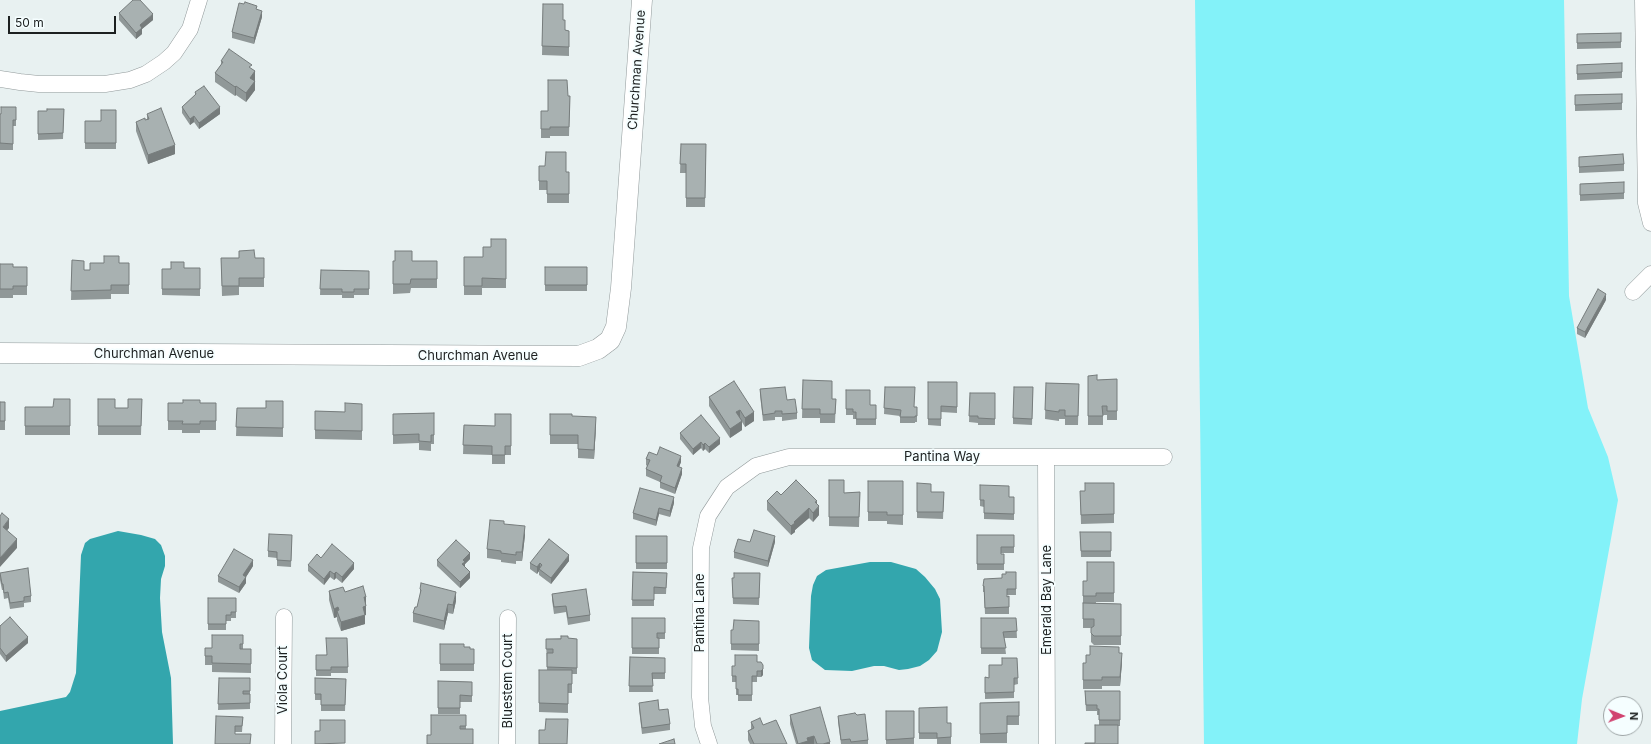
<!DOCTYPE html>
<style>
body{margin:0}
#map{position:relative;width:1651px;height:744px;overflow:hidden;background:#e8f1f1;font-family:Inter,sans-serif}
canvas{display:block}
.north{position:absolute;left:1603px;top:696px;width:40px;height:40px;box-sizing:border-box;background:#f5feff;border:1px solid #9ea5a6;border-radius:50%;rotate:91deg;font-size:11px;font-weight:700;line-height:16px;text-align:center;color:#1c2020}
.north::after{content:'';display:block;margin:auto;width:14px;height:18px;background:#d14370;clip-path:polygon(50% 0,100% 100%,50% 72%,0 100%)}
.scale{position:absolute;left:8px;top:16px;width:108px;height:18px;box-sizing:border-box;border:2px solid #1c2020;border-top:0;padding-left:5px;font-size:12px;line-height:14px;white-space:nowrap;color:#1c2020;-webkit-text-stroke:3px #f5feff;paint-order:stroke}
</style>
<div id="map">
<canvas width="1651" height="744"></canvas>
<div class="north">N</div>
<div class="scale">50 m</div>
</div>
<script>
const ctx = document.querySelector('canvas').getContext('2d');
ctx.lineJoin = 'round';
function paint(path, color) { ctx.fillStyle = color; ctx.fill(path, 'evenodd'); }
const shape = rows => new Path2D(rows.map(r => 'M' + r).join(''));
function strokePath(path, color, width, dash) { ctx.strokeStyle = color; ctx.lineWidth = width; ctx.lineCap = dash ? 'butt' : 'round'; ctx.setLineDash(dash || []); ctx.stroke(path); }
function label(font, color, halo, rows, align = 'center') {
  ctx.font = font + ' Inter,sans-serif'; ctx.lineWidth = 3.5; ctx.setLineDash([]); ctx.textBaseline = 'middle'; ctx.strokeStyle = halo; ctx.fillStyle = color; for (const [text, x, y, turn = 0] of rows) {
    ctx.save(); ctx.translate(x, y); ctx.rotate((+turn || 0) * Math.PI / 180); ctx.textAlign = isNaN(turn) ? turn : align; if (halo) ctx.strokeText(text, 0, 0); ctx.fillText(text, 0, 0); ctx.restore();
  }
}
paint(shape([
 [1195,0,1564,0,1569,296,1588,408,1608,457,1618,500,1582,699,1577,744,1204,744]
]), '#83f2f9');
paint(shape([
 [118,531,141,535,155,539,161,545,165,556,165,566,161,579,160,598,162,632,171,678,173,744,0,744,0,711,66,697,70,692,76,673,81,555,85,543,90,539],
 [870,562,891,562,916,569,925,577,935,589,940,599,942,632,937,651,929,660,920,666,908,669,899,670,884,666,874,666,852,671,825,670,812,660,809,648,811,596,813,585,817,576,826,570]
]), '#33a6ad');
const minor = shape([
 [1643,0,1646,203,1651,223],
 [0,79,20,82,39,84,105,84,130,80,146,74,164,62,174,53,190,29,199,0],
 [1633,292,1651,274],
 [1046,457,1047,744],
 [283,744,284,617],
 [507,744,508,618],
 [709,744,703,726,700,697,701,548,708,516,723,493,727,487,756,466,789,457,1164,457]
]);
const tertiary = shape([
 [0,353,579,356,598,349,610,340,616,327,621,288,642,0]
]);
strokePath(minor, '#91999a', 17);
strokePath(tertiary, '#91999a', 21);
strokePath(minor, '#fff', 16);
strokePath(tertiary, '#fff', 20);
paint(shape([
 [543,4,563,20,565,30,569,31,569,56,542,55],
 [257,9,262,17,254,44,232,38,232,32],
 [119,13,153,20,142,29,142,34,136,39,119,20],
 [1621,33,1621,48,1577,49,1577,34],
 [221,61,252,69,255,71,255,90,246,102,236,95,235,96,215,82,215,73,221,65],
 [1622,63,1622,78,1577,80,1577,65],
 [195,92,220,114,199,129,194,122,190,125,182,113,182,107,195,95],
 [1622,94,1622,110,1575,111,1575,95],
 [568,96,570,96,569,136,550,136,550,138,541,138,541,111,548,111],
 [16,107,16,126,13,126,13,150,0,150,0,114],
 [64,109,63,139,38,140,38,111,47,111],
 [116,110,116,149,85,149,85,121,101,121],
 [147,114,175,154,148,164,136,131,136,122,147,120],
 [681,144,706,144,705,207,686,207,686,173,680,173],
 [1579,157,1624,164,1624,171,1579,173],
 [539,166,566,172,569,172,569,203,547,203,547,190,539,190],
 [1624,182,1624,199,1580,201,1580,184],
 [506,239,506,288,482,288,482,295,464,295,464,257,483,257,491,247],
 [221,258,264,258,264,287,239,287,239,295,222,296],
 [72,260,84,270,90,270,104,263,129,263,129,294,111,294,111,299,71,300],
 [393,261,437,261,437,288,411,288,410,293,393,294],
 [0,264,13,267,27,267,27,295,13,295,13,298,0,298],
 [545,267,587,267,587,291,545,291],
 [200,268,200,296,162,295,162,269],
 [321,270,369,271,369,295,354,295,354,298,342,298,342,295,320,295],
 [1606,300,1585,338,1577,334,1577,328],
 [1088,376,1097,380,1117,379,1117,420,1107,420,1107,415,1103,415,1103,425,1088,425],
 [803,380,832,399,836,399,835,423,820,423,820,418,802,418],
 [928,382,957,382,957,413,941,412,941,426,928,425],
 [1046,383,1079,384,1078,425,1065,425,1065,419,1059,419,1059,421,1045,419],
 [885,387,914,407,917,407,917,422,915,422,915,423,900,423,900,416,884,414],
 [1033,387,1032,425,1013,424,1013,418],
 [760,389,787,400,797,413,797,419,782,421,782,417,775,417,775,420,763,421,760,395],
 [846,390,870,405,876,405,876,425,856,425,856,419,853,419,853,415,846,415],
 [970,393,995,393,995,425,978,425,978,423,969,422],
 [709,397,754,412,754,421,745,427,742,422,742,430,730,438,709,406],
 [70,399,70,435,25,435,25,407,53,407],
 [98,399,115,408,128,408,142,399,141,435,98,435],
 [283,401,283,437,236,436,237,408,266,408],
 [0,402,5,402,5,430,0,430],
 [168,403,216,403,216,430,200,430,200,433,182,433,182,430,168,430],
 [362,404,362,440,315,439,315,411,345,412],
 [434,413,434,444,431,444,431,451,419,450,419,443,393,444,393,414],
 [511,414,511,455,505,455,505,464,492,464,492,455,463,454,464,425,495,426],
 [550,414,596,426,594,459,578,458,578,444,550,444],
 [680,433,720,444,709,453,705,449,703,451,701,448,693,455,680,439],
 [657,455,681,462,679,467,682,474,675,494,660,488,660,482,646,476,646,469,647,466,646,465,646,459],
 [829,480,844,493,860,492,859,527,829,526],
 [868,481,903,481,903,525,887,524,887,521,868,521],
 [917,483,931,492,944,492,943,519,917,518],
 [1114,483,1114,523,1081,524,1080,491,1085,491],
 [980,485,1009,497,1014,497,1014,520,984,519,984,507,980,506],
 [781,495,817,504,819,515,813,522,809,518,795,530,795,532,791,535,767,510,767,501],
 [674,503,670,517,659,514,656,526,633,519,633,513],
 [504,524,525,535,522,561,516,561,516,564,501,562,501,560,487,558,487,549],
 [1080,532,1111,532,1111,557,1081,557],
 [292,535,291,567,277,566,277,558,268,557,268,551],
 [977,535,1014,535,1014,553,1001,553,1001,554,1004,554,1004,570,977,570],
 [636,536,667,536,667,569,636,569],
 [750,542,775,542,768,567,734,558,734,552],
 [321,558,354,569,342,583,336,578,334,580,330,577,324,585,308,571,308,565],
 [470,559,465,564,465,567,470,578,460,588,437,566,437,560],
 [569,561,551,584,539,575,539,571,537,574,530,569,530,563],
 [1114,562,1114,602,1096,602,1096,603,1121,604,1121,645,1094,645,1091,642,1091,628,1083,628,1083,581,1087,581],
 [253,566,246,577,246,583,239,593,218,582,218,576],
 [633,572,667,573,666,594,654,594,654,606,632,606],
 [1016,572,1016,595,1007,595,1007,597,1009,596,1009,614,985,614,984,592,983,592,983,586,1002,578,1006,574],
 [0,573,31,596,31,602,24,603,24,607,10,609,8,598,4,599,3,590,2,590,0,580],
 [760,573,759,605,733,604,732,578],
 [420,589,456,601,453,614,448,613,444,630,413,622,413,613,417,607,420,597],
 [329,591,345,592,366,597,366,615,365,615,365,624,341,631,337,620,337,617,334,618,329,600],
 [552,594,590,615,590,621,568,625,566,612,554,614,552,600],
 [208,598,236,598,236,618,231,618,231,621,226,621,226,630,208,630],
 [632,618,665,618,665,639,659,639,659,654,632,654],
 [981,618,1016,618,1017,638,1004,638,1006,654,981,654],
 [759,621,759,651,731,650,731,630,733,630],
 [0,626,28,643,6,662,0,654],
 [243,635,243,649,251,649,251,673,212,672,212,665,205,665,205,648,212,648],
 [347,638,348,673,331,673,331,676,316,676,316,655,326,655],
 [568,638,577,639,577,674,572,674,572,693,568,693,568,713,539,712,539,670,547,670,546,639],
 [440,644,470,649,474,649,474,671,440,671],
 [1119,653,1122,662,1120,686,1102,686,1102,689,1083,689,1083,663,1086,663],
 [630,657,665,658,665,679,652,679,653,692,629,692],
 [1017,658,1018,684,1014,685,1014,698,985,699,985,677,989,678,1002,665],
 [757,662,763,665,763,675,761,677,757,677,757,682,752,682,752,701,738,701,738,695,736,695,736,682,732,682,732,666,735,666],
 [219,678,250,678,250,709,218,710],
 [315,678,346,679,345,711,321,711,321,700,315,700],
 [438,681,472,682,472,702,460,702,460,714,438,714],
 [1085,691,1120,691,1120,726,1118,726,1095,743,1099,725,1099,715,1097,715,1097,711,1086,711],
 [1019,702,1019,725,1007,725,1007,743,980,743,980,703],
 [639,703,659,710,670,724,670,730,642,734,639,709],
 [919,708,947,723,951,723,951,744,937,744,937,739,919,739],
 [886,711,914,711,914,744,886,744],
 [466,715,466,729,431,735],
 [790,715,830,744,796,744,790,724],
 [838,716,868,740,868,744,841,744,838,722],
 [243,717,242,732,235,732,235,734,215,744],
 [751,722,787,744,750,744,748,740,748,731,751,729]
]), '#909898');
paint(shape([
 [262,11,262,17,254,44,254,38],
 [153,14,153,20,142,29,142,34,136,39,136,33,140,25],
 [255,71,255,90,246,102,246,93,250,78],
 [236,86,236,95,235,96,235,87],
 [220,107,220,114,199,129,199,123],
 [194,116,194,122,190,125,190,119],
 [175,145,175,154,148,164,148,155],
 [1606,294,1606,300,1585,338,1585,332],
 [740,410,740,419,736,412],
 [754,412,754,421,745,427,745,418],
 [596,417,596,426,594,459,594,450],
 [742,421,742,430,730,438,730,429],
 [720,438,720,444,709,453,709,447],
 [701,442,701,448,693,455,693,449],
 [705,443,705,449,703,451,703,445],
 [681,456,681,462,677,472,677,466],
 [682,468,682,474,675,494,675,488],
 [674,497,674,503,670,517,670,511],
 [817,501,817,509,819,506,819,515,813,522,813,513,815,502],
 [659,508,659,514,656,526,656,520],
 [809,508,809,518,795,530,795,532,791,535,791,526,794,522],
 [9,519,9,528,3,536,3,527],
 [525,526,525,535,522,561,522,552],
 [775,536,775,542,768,567,768,561],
 [17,539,17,548,0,567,0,558],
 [470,553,470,559,465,564,465,568,462,564,463,560],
 [569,555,569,561,551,584,551,578],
 [253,560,253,566,246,577,246,583,239,593,239,587,243,575],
 [354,563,354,569,342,583,342,577],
 [540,563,540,569,539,569,539,571,537,574,537,567],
 [330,571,330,577,324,585,324,579],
 [336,572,336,578,334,580,334,574],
 [470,572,470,578,460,588,460,582],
 [456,592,456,601,453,614,453,605],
 [364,597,366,597,366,615,363,616,363,607],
 [448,604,448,613,444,630,444,621],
 [338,607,338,615,337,611,337,617,334,618,334,609],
 [365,615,365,624,341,631,341,622],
 [28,637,28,643,6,662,6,656],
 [1122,653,1122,662,1120,686,1120,677],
 [763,669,763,675,761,677,761,671],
 [814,736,814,744,798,744,807,738],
 [830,742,830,744,823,744]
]), '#767c7c');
const building = shape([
 [133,0,140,0,153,14,140,25,142,28,136,33,119,13,133,0],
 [245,2,257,6,256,9,262,11,254,38,232,32,239,3,244,4,245,2],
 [543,4,563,4,563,20,565,20,565,30,569,31,569,47,542,46,543,4],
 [1621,33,1621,42,1577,43,1577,34,1621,33],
 [229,49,252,65,249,67,255,71,250,78,255,81,246,93,236,86,235,87,215,73,223,62,221,61,229,49],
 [1622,63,1622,72,1577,74,1577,65,1622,63],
 [548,80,567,80,568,96,570,96,569,127,550,127,550,129,541,129,541,111,548,111,548,80],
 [204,86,220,107,199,123,194,116,190,119,182,107,196,94,195,92,204,86],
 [1622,94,1622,103,1575,105,1575,95,1622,94],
 [1,107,16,107,16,120,13,120,13,144,0,143,0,114,1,114,1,107],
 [161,108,175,145,148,155,136,122,145,118,145,120,149,119,147,114,161,108],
 [47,109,64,109,63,133,38,134,38,111,47,111,47,109],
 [101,110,116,110,116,143,85,143,85,121,101,121,101,110],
 [681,144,706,144,705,198,686,198,686,164,680,164,681,144],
 [546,152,566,152,566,172,569,172,569,194,547,194,547,181,539,181,539,166,545,166,546,152],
 [1623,154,1624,164,1579,167,1579,157,1623,154],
 [1624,182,1624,193,1580,195,1580,184,1624,182],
 [491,239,506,239,506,279,482,278,482,286,464,286,464,257,483,257,483,247,491,247,491,239],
 [254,250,255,258,264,258,264,278,239,278,239,286,222,286,221,258,239,258,239,251,254,250],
 [395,251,412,251,412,261,437,261,437,279,411,279,410,284,393,284,393,261,395,261,395,251],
 [104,256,119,256,119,263,129,263,129,285,111,285,111,290,71,291,72,260,84,261,84,270,90,270,90,263,104,263,104,256],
 [171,262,184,262,184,268,200,268,200,289,162,289,162,269,171,269,171,262],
 [0,264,13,264,13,267,27,267,27,286,13,286,13,289,0,289,0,264],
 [545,267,587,267,587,285,545,285,545,267],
 [321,270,369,271,369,289,354,289,354,292,342,292,342,289,320,289,321,270],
 [1598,289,1606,294,1585,332,1577,328,1598,289],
 [1097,375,1097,380,1117,379,1117,411,1107,411,1107,406,1102,406,1103,416,1088,416,1088,376,1097,375],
 [803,380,832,381,832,399,836,399,835,414,820,414,820,409,802,409,803,380],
 [734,381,754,412,745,418,740,410,736,412,742,421,730,429,709,397,734,381],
 [928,382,957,382,957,407,941,406,941,419,928,419,928,382],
 [1046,383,1079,384,1078,416,1065,416,1065,410,1059,410,1059,412,1045,410,1046,383],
 [785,387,787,400,795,399,797,413,782,414,782,411,775,411,775,413,763,415,760,389,785,387],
 [885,387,915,387,914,407,917,407,917,416,915,416,915,417,900,417,901,410,884,408,885,387],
 [1014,387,1033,387,1032,419,1013,418,1014,387],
 [846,390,870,390,870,405,876,405,876,419,856,419,856,412,853,412,853,409,846,409,846,390],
 [970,393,995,393,995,419,978,418,978,416,969,416,970,393],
 [54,399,70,399,70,426,25,426,25,407,53,407,54,399],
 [98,399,115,399,115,408,128,408,128,399,142,399,141,426,98,426,98,399],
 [183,400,200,400,200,403,216,403,216,421,200,421,200,424,182,424,183,421,168,421,168,403,183,403,183,400],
 [266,401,283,401,283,428,236,427,237,408,266,408,266,401],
 [0,402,5,402,5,421,0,421,0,402],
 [345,403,362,404,362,431,315,430,315,411,345,412,345,403],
 [434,413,434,435,431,435,431,442,419,441,419,434,393,435,393,414,434,413],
 [495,414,511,414,511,446,505,446,505,455,492,455,492,446,463,445,464,425,495,426,495,414],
 [550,414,572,414,572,416,596,417,594,450,578,449,578,435,550,435,550,414],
 [701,415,720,438,709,447,705,443,703,445,701,442,693,449,680,433,701,415],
 [660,447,681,456,677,466,682,468,675,488,660,482,662,476,646,469,650,460,646,459,649,452,657,455,660,447],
 [796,480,817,501,815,502,819,506,813,513,809,508,794,522,795,523,791,526,767,501,777,491,781,495,796,480],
 [829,480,844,480,844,493,860,492,859,517,829,517,829,480],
 [868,481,903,481,903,515,887,515,887,512,868,512,868,481],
 [917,483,931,484,931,492,944,492,943,512,917,512,917,483],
 [1085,483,1114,483,1114,514,1081,515,1080,491,1085,491,1085,483],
 [980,485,1009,486,1009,497,1014,497,1014,514,984,513,984,500,980,500,980,485],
 [640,488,674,497,670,511,659,508,656,520,633,513,640,488],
 [2,513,9,519,3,527,17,539,0,558,0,516,2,513],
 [490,520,504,521,504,524,525,526,522,552,516,552,516,555,501,553,501,551,487,549,490,520],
 [754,530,775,536,768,561,734,552,738,539,750,542,754,530],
 [1080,532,1111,532,1111,551,1081,551,1080,532],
 [269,534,292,535,291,561,277,560,277,552,268,551,269,534],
 [977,535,1014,535,1014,547,1001,547,1001,554,1004,554,1004,564,977,564,977,535],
 [636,536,667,536,667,563,636,563,636,536],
 [549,539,569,555,551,578,539,569,542,565,540,563,537,567,530,563,549,539],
 [456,540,470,553,463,560,465,562,462,564,470,572,460,582,437,560,456,540],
 [332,544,354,563,342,577,336,572,334,574,330,571,324,579,308,565,317,554,321,558,332,544],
 [234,549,253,560,243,575,246,577,239,587,218,576,234,549],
 [1087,562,1114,562,1114,593,1096,593,1096,596,1083,596,1083,581,1087,581,1087,562],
 [28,568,31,596,24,597,24,601,10,603,8,592,4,593,3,584,2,584,0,573,28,568],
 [633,572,667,573,666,588,654,587,654,600,632,600,633,572],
 [1006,572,1016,572,1016,589,1007,589,1007,597,1009,596,1009,607,985,608,984,586,983,586,984,579,1002,578,1002,574,1006,574,1006,572],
 [734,573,760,573,759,598,733,598,732,578,734,578,734,573],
 [421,583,456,592,453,605,448,604,444,621,413,613,415,607,417,607,421,590,420,589,421,583],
 [363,586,366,597,364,597,366,606,363,607,365,615,341,622,337,611,339,610,338,607,334,609,329,591,343,587,345,592,363,586],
 [586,589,590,615,568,618,566,606,554,607,552,594,586,589],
 [208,598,236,598,236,612,231,612,231,615,226,615,226,624,208,624,208,598],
 [1083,603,1121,604,1121,636,1094,636,1091,633,1091,628,1094,626,1094,619,1083,619,1083,603],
 [10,617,28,637,6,656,0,648,0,626,10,617],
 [632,618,665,618,665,633,657,633,657,638,659,638,659,648,632,648,632,618],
 [981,618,1016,618,1017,631,1003,632,1006,648,981,648,981,618],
 [734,620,759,621,759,644,731,644,731,630,733,630,734,620],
 [212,635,243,635,243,644,240,644,240,649,251,649,251,664,212,663,212,656,205,656,205,648,212,648,212,635],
 [561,636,568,636,568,638,577,639,577,668,547,667,547,653,553,653,553,649,546,649,546,639,561,639,561,636],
 [326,638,347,638,348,667,331,667,331,670,316,670,316,655,327,655,326,638],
 [440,644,464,644,464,647,470,647,470,649,474,649,474,664,440,664,440,644],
 [1090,646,1119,647,1119,653,1122,653,1120,677,1102,677,1102,680,1083,680,1083,663,1086,663,1086,655,1090,655,1090,646],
 [735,655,757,655,757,662,761,662,763,665,763,669,761,671,757,671,757,676,752,676,752,695,738,695,738,689,736,689,736,676,732,676,732,666,735,666,735,655],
 [630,657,665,658,665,673,652,673,653,686,629,686,630,657],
 [1002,658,1017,658,1018,678,1014,678,1014,692,985,693,985,677,989,678,989,665,1002,665,1002,658],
 [539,670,572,670,572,684,568,684,568,704,539,703,539,670],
 [219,678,250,678,250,691,243,691,243,694,250,694,250,703,218,704,219,678],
 [315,678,346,679,345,705,321,705,321,694,315,694,315,678],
 [438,681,472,682,472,696,460,695,460,708,438,708,438,681],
 [1085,691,1120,691,1120,720,1099,720,1099,709,1097,709,1097,705,1086,705,1085,691],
 [658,700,659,710,668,709,670,724,642,728,639,703,658,700],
 [1019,702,1019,716,1007,716,1007,733,980,734,980,703,1019,702],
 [820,707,830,742,823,744,817,744,814,736,807,738,808,741,798,744,790,715,820,707],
 [947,707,947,723,951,723,951,737,937,738,937,733,919,733,919,708,947,707],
 [886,711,914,711,914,738,886,740,886,711],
 [855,713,857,715,865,714,868,740,851,742,850,739,841,740,838,716,855,713],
 [431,715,466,715,466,726,460,726,460,729,473,729,473,744,427,744,427,735,431,735,431,715],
 [216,716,243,717,242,726,235,726,235,734,251,734,250,744,215,744,216,716],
 [760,718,763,725,776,720,787,744,754,744,748,731,754,728,751,722,760,718],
 [546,719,568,719,567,744,539,744,539,730,545,730,546,719],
 [320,720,345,720,345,743,315,744,315,731,320,731,320,720],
 [1095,725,1118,725,1118,744,1085,744,1085,743,1095,743,1095,725],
 [674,739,675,744,659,744,674,739]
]);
paint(building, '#a8b1b1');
strokePath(building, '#767c7c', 1);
label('13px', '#1c2020', '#f5feff', [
 ["Churchman Avenue",637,70,-86],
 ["Churchman Avenue",154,354],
 ["Churchman Avenue",478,356],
 ["Pantina Way",942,457],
 ["Emerald Bay Lane",1047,600,-90],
 ["Pantina Lane",700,613,-90],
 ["Viola Court",283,680,-90],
 ["Bluestem Court",508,681,-90]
]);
</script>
